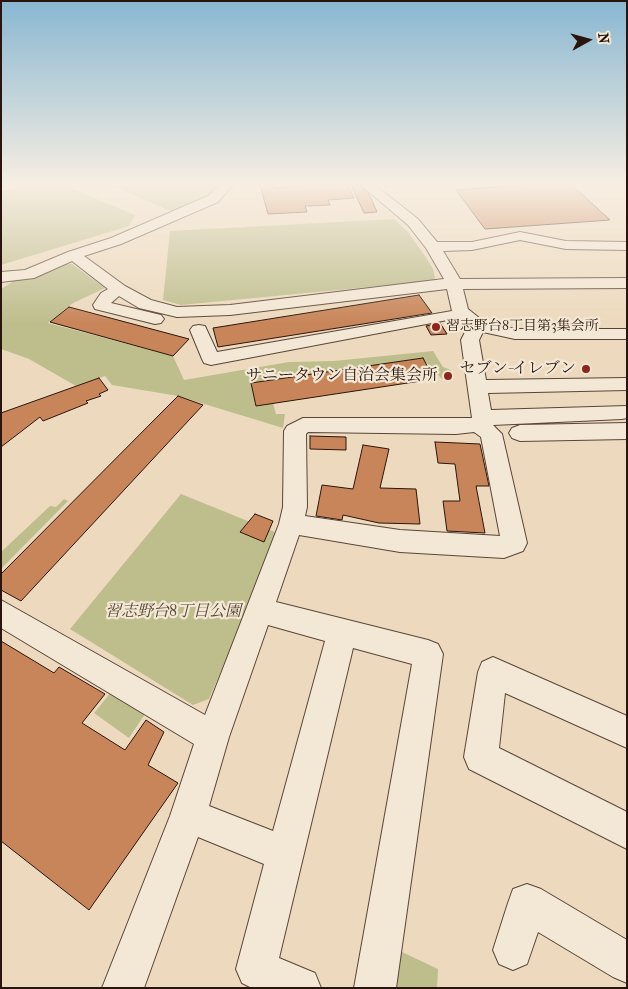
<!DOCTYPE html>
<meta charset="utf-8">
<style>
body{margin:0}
#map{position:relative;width:628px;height:989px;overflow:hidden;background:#eddabe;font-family:"IM FELL French Canon",serif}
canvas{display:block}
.frame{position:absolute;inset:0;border:2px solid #29150d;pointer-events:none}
.north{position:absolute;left:563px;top:15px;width:50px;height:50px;-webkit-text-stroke:4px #f3e7d5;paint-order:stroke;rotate:83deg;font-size:14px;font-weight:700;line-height:20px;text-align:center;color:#29150d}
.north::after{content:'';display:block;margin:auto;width:18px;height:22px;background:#29150d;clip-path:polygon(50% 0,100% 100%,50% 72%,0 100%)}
</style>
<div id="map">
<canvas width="628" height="989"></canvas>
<div class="frame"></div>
<div class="north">N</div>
</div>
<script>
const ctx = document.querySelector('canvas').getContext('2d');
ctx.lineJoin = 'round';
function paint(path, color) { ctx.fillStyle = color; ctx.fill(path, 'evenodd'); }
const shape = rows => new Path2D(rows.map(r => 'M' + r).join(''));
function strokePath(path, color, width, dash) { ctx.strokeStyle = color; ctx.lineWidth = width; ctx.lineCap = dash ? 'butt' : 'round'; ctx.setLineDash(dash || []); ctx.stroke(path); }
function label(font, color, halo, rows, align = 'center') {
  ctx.font = font + ' "IM FELL French Canon","Noto Serif JP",serif'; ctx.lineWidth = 4.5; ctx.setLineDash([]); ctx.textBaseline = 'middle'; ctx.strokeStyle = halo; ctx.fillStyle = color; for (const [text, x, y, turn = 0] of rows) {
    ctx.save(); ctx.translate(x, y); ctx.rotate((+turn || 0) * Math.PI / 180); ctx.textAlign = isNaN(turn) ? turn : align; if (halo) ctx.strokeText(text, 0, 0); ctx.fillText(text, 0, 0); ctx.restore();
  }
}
paint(shape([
 [34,185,64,185,135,215,129,226,1,265,1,191],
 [111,185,219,185,206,198,170,211],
 [394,219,408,232,427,259,433,269,435,278,432,281,181,305,163,300,170,231],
 [62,264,72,264,105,288,73,303,48,323,173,356,184,380,289,362,334,361,433,351,443,367,451,370,442,379,422,358,251,383,256,406,273,403,276,414,285,414,283,428,178,396,112,385,105,376,76,386,29,359,1,349,1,289,15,280,28,278],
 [181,494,280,534,209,699,193,705,70,629],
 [64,499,68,501,1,569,1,552,50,506,56,507],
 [112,691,145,714,129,738,94,713],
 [400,951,438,969,437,988,397,988]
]), '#bebe8d');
const building = shape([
 [260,185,274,185,275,188,307,185,348,185,354,198,328,200,330,205,305,206,307,212,268,214,260,185],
 [351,185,359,185,369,194,377,212,364,213,351,185],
 [528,185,572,185,610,220,485,229,456,190,528,185],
 [419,295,432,313,218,347,213,328,419,295],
 [69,307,189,339,173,356,50,322,69,307],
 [440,323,447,334,431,335,426,326,440,323],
 [423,358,434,379,256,406,251,383,423,358],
 [99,378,108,390,99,394,101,396,86,401,88,403,43,421,40,417,1,447,1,413,99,378],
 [178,396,203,405,21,601,1,590,1,574,178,396],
 [310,436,346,437,346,450,310,449,310,436],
 [435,442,480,444,489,486,476,486,485,533,447,531,443,501,460,501,455,464,438,463,435,442],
 [363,445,389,449,380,488,416,489,420,524,379,523,343,515,342,520,316,516,322,485,353,489,363,445],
 [255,514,273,521,264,542,240,532,255,514],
 [1,641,54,673,59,667,105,694,82,723,125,750,146,720,164,732,148,765,178,783,89,910,1,841,1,641]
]);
paint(building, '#c88559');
strokePath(building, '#29150d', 1);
const minor = shape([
 [220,185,233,185,218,202,121,244,84,256,125,286,151,300,177,307,230,305,444,279,426,248,408,225,361,185,375,185,418,219,437,242,472,242,520,232,566,241,627,242,627,250,566,249,520,240,472,250,443,251,460,279,627,278,627,288,463,289,468,309,483,321,515,329,627,329,627,339,515,339,483,332,479,340,486,380,627,378,627,390,488,393,491,410,627,406,627,418,622,419,493,425,502,434,527,543,523,551,504,558,400,552,299,535,276,602,428,640,438,644,443,654,396,988,354,988,412,664,353,648,279,958,315,973,321,988,252,988,242,983,236,969,264,864,198,837,144,988,102,988,170,816,194,744,1,628,1,600,205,715,279,524,283,507,284,431,287,426,303,418,472,418,461,340,468,326,458,318,211,365,204,363,202,359,190,330,193,326,199,325,205,326,217,352,452,311,447,289,230,315,177,317,139,308,119,296,111,303,161,315,164,319,161,323,155,324,95,309,93,305,101,293,108,289,72,261,34,278,1,282,1,272,25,270,68,252,111,238,208,196,220,185],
 [308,432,456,434,474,432,481,437,500,536,400,530,305,516,307,507,306,434,308,432],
 [268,625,325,641,273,831,209,806,229,737,268,625],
 [627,423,627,439,520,441,512,438,509,433,512,428,520,425,627,423],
 [493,657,627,716,627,748,505,693,499,748,627,812,627,849,469,769,464,757,478,672,482,662,493,657],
 [527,884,541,889,627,940,627,983,613,977,538,932,527,964,513,970,499,964,493,950,508,903,513,889,527,884]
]);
strokePath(minor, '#5a4639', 2);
paint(minor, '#f3e7d5');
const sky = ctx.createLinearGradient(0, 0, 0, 323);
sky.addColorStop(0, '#88b7d2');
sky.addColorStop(0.57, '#f7eee2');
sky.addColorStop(1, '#f7eee200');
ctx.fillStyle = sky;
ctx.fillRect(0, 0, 628, 323);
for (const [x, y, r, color] of [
 [436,327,5,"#8f2418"],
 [586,369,5,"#8f2418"],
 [448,376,5,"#8f2418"]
]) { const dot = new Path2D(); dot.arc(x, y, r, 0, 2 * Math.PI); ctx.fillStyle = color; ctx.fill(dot); strokePath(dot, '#f3e7d5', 2); }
label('14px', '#29150d', '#f3e7d5', [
 ["習志野台8丁目第3集会所",446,327]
], 'left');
label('16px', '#29150d', '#f3e7d5', [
 ["セブン-イレブン",576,369],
 ["サニータウン自治会集会所",438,376]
], 'right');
label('italic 16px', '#564833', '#f3e7d5', [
 ["習志野台8丁目公園",173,612]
]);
</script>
